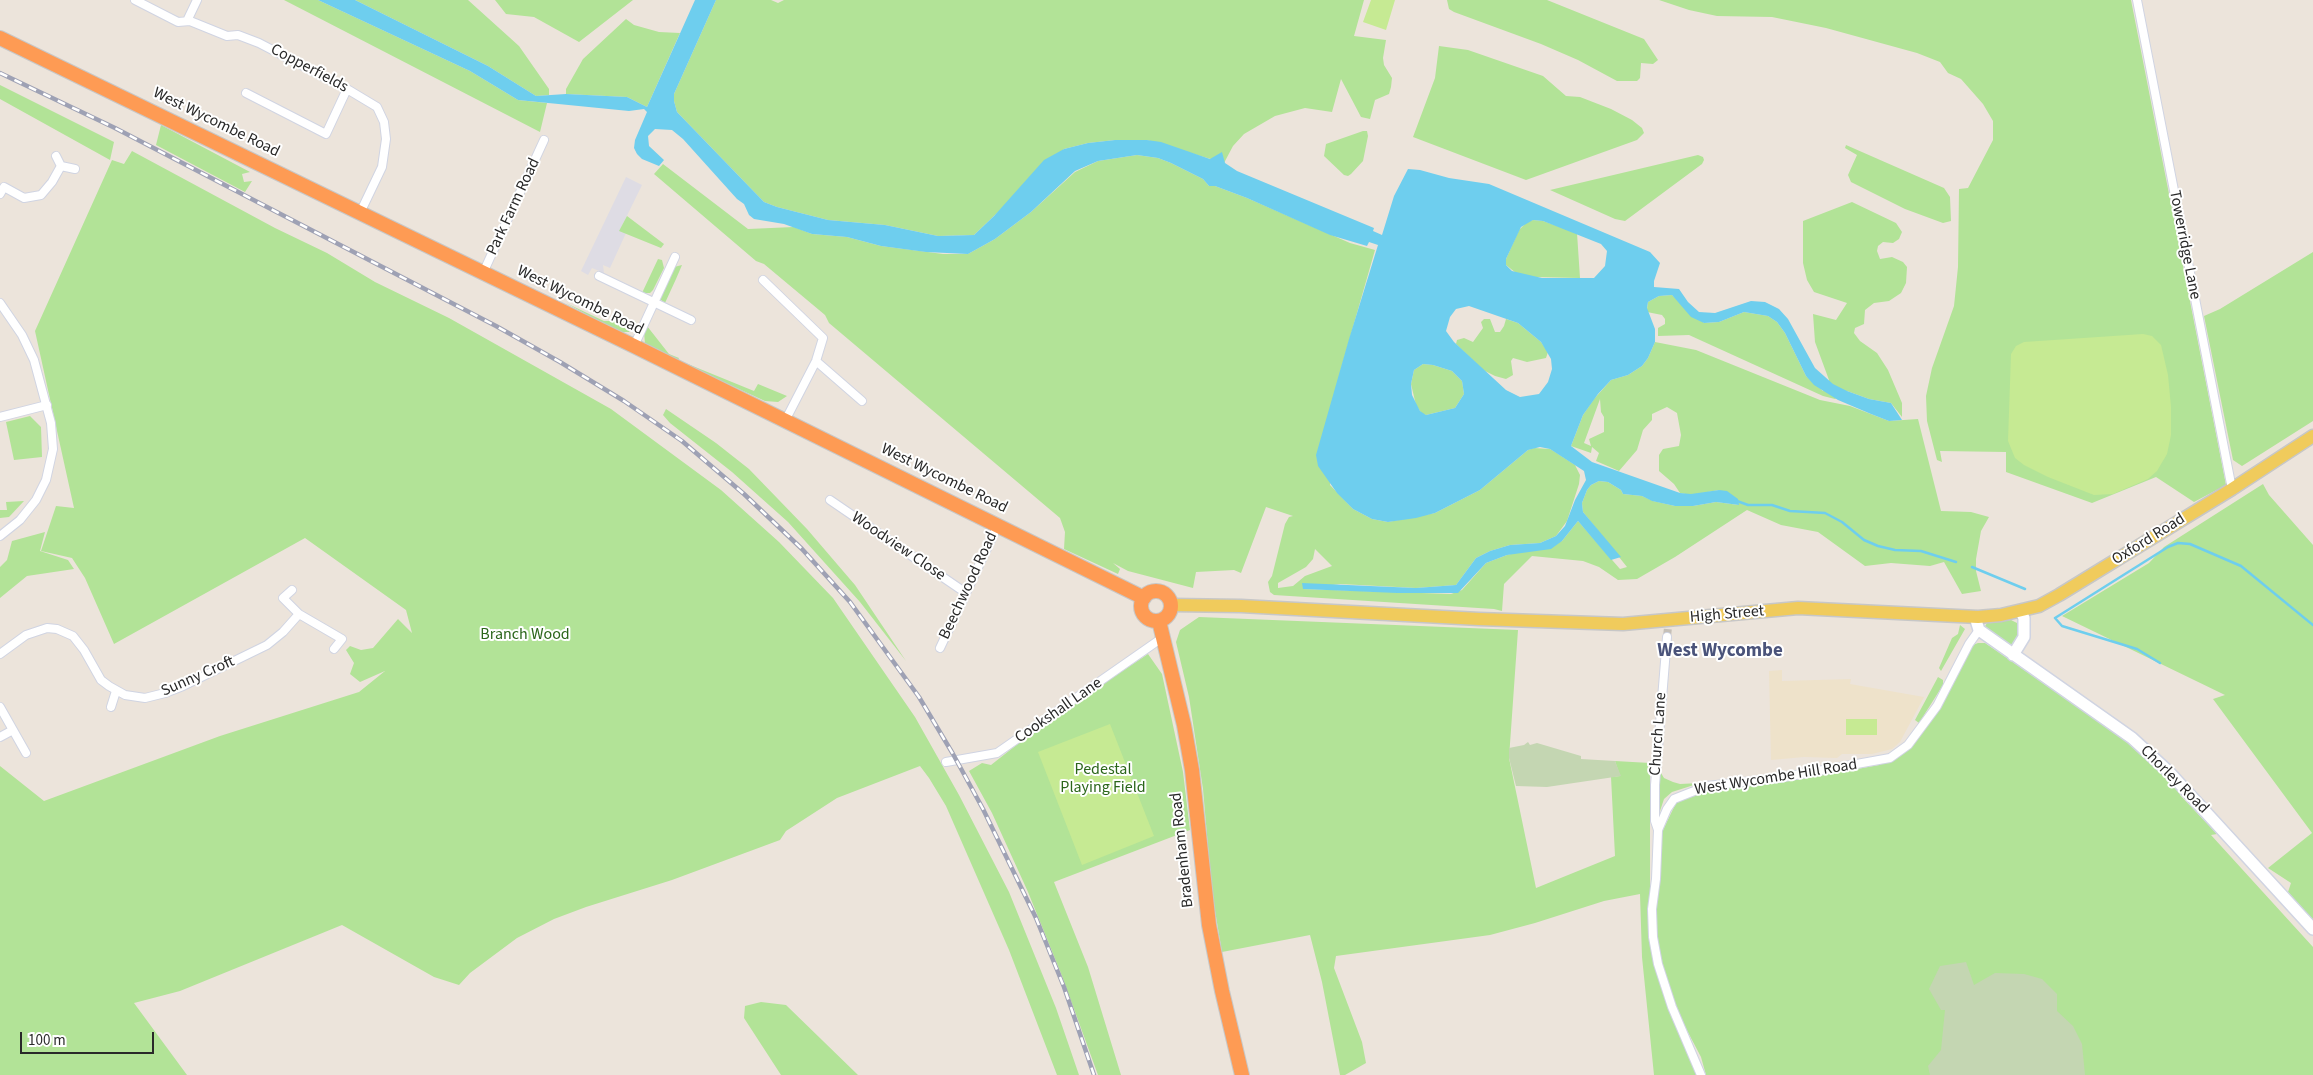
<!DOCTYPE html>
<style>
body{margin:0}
#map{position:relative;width:2313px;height:1075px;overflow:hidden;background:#ece4db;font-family:"Source Sans 3",sans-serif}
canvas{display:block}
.scale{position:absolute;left:20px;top:1032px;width:134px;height:22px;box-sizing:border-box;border:2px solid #292929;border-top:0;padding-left:6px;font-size:15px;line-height:18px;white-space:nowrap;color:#292929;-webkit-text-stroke:4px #fff;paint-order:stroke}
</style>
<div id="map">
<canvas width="2313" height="1075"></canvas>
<div class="scale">100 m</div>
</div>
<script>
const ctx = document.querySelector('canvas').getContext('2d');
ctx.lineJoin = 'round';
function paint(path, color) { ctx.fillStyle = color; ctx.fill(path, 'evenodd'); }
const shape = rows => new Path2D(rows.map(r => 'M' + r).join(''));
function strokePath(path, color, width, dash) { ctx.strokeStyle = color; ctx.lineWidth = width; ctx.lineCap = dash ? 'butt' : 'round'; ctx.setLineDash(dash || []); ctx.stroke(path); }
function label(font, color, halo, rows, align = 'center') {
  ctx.font = font + ' "Source Sans 3",sans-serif'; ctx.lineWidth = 4; ctx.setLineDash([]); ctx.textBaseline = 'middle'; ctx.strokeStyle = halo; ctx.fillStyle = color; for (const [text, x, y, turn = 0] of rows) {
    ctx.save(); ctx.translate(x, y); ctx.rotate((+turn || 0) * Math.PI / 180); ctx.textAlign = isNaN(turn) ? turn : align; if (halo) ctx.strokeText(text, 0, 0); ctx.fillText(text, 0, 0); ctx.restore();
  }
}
paint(shape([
 [626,177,642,185,620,230,626,233,610,268,603,265,604,273,592,268,588,275,581,271]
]), '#dedce4');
paint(shape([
 [1782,670,1782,681,1851,679,1850,684,1924,697,1900,742,1892,749,1872,754,1842,754,1837,758,1804,757,1771,760,1769,671]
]), '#eee2ca');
paint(shape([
 [284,0,318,0,470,71,518,100,547,103,540,132],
 [355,0,468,0,519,46,549,89,549,95,536,96,488,66],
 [495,0,633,0,579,42,534,17,506,14],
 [716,0,771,0,778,3,784,0,1364,0,1354,36,1386,40,1383,58,1384,65,1392,78,1391,87,1389,94,1375,100,1370,119,1361,117,1341,79,1332,112,1305,108,1275,116,1244,134,1233,146,1224,163,1147,140,1115,140,1088,143,1064,149,974,235,938,236,885,225,828,220,777,207,764,202,677,112,674,101,674,94],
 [1447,0,1547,0,1644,39,1658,60,1653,64,1641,63,1640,78,1637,81,1617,81,1578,60,1541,44,1454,12,1449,9],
 [1659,0,2131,0,2226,485,2194,502,2156,477,2092,503,2006,472,2006,452,1940,451,1942,462,1937,460,1927,421,1926,396,1932,368,1954,306,1958,267,1959,189,1968,188,1993,140,1993,121,1983,104,1961,79,1948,73,1940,62,1917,53,1826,28,1772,17,1717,16,1689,10],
 [626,19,634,25,659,32,680,33,647,107,627,97,566,94,566,89,583,59],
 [1439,46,1468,50,1543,76,1566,96,1580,97,1611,109,1632,120,1642,128,1644,133,1637,140,1526,180,1413,137,1435,78],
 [0,85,114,142,110,160,0,99],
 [161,125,250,172,242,174,244,182,252,181,245,192,156,145],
 [1363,131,1367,131,1368,136,1363,161,1351,174,1348,176,1344,175,1324,156,1326,144],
 [1846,145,1944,188,1950,197,1951,221,1943,223,1905,209,1851,182,1848,175,1857,155,1845,148],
 [132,151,275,228,327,253,375,282,449,318,611,409,721,490,779,542,833,598,915,717,959,795,1009,892,1056,1008,1079,1075,1057,1075,1009,950,946,806,929,778,920,766,837,798,786,831,780,840,672,880,586,907,554,919,517,938,470,973,459,985,434,977,342,925,180,991,134,1003,187,1075,0,1075,0,766,44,801,220,736,359,692,385,671,360,682,350,674,354,663,346,650,350,646,361,650,373,648,398,619,412,633,406,610,305,538,114,644,85,578,72,558,41,551,56,506,74,508,35,331,112,160,124,164],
 [1137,155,1158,158,1171,163,1203,179,1209,186,1215,186,1247,198,1350,243,1375,250,1341,369,1330,485,1353,509,1372,519,1388,522,1435,513,1480,490,1528,450,1534,448,1550,449,1555,452,1575,465,1580,475,1579,484,1567,521,1556,536,1540,543,1510,545,1490,551,1476,558,1456,585,1416,588,1340,584,1303,589,1451,594,1462,590,1486,563,1507,555,1562,541,1578,521,1620,569,1627,567,1583,512,1582,503,1587,490,1591,485,1599,481,1608,482,1621,490,1623,494,1642,496,1653,501,1675,506,1693,506,1716,502,1739,505,1719,490,1691,495,1680,493,1674,484,1659,471,1659,455,1663,449,1679,446,1681,435,1677,413,1667,407,1652,414,1652,420,1643,430,1637,450,1619,471,1596,461,1599,453,1592,447,1591,453,1571,446,1583,415,1594,399,1611,380,1628,375,1642,366,1648,358,1655,342,1696,350,1820,400,1850,406,1889,421,1918,419,1941,511,1971,512,1989,517,1981,531,1976,559,1976,571,1981,591,1962,594,1944,562,1930,566,1891,563,1865,566,1818,532,1781,525,1747,510,1675,557,1637,579,1618,580,1599,567,1583,561,1532,556,1504,584,1502,611,1494,609,1274,595,1270,592,1268,582,1272,576,1285,524,1289,517,1293,516,1266,507,1241,573,1234,570,1196,572,1193,588,1128,571,1113,563,1120,569,1118,574,1064,549,1065,532,1060,518,829,323,825,315,764,264,756,261,654,174,663,164,748,229,794,227,812,234,847,237,881,246,943,254,968,254,995,239,1031,212,1075,172,1098,161],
 [1600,399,1601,412,1604,417,1604,432,1589,439,1591,446,1584,443],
 [1315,549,1332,566,1305,576,1293,586,1278,588,1278,583,1306,567,1313,559],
 [1698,155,1703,157,1704,160,1702,164,1625,221,1615,219,1550,190],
 [1852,202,1896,223,1902,232,1899,239,1893,243,1883,242,1878,246,1877,251,1880,259,1892,257,1903,262,1907,267,1906,283,1901,293,1889,301,1874,303,1865,310,1864,324,1855,328,1854,333,1860,341,1877,353,1888,370,1902,403,1902,417,1891,403,1869,399,1847,391,1846,394,1835,399,1823,396,1689,335,1658,336,1658,328,1665,324,1665,319,1662,315,1647,312,1647,309,1648,302,1659,296,1672,295,1704,323,1719,322,1744,312,1768,316,1777,322,1785,333,1806,376,1823,391,1829,380,1815,342,1813,314,1836,320,1847,303,1814,292,1807,280,1803,263,1803,221],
 [627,216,664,244,661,248,619,231],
 [1533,220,1543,221,1577,233,1580,278,1535,277,1516,273,1506,265,1506,259,1519,230,1527,222],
 [2313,252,2313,421,2242,466,2233,460,2204,316,2220,309],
 [658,259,662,260,664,268,653,290,650,293,642,293],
 [682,265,676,279,665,303,661,300,659,295,669,274,674,267],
 [566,303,604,321,636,321,629,332,618,332],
 [1484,319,1490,319,1495,332,1500,332,1504,326,1506,319,1518,323,1541,342,1548,352,1546,358,1527,362,1513,358,1511,361,1513,375,1506,379,1495,376,1483,370,1456,344,1457,340,1464,338,1473,342,1483,328,1481,322],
 [647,326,669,354,679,358,678,360,754,391,758,384,787,396,778,402,765,401,654,350,645,344,644,332],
 [1423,364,1433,365,1452,371,1462,381,1464,394,1455,408,1426,415,1422,414,1416,405,1411,384,1414,370],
 [666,409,716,443,749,469,807,529,855,585,906,661,860,602,788,522,732,472,670,423,663,415],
 [30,416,41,427,42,457,14,460,6,422],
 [2263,484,2269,495,2313,545,2313,920,2288,892,2291,883,2268,868,2312,833,2213,699,2225,695,2062,616,2149,563,2164,547],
 [24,501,9,517,0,518,0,510,7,510,6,502],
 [45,532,40,551,68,560,74,569,27,576,0,598,0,567,7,560,12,541],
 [1199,617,1518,630,1509,758,1536,888,1615,856,1611,777,1620,776,1615,761,1650,763,1650,943,1657,970,1699,1075,1654,1075,1642,957,1640,894,1604,901,1535,923,1490,935,1336,956,1334,968,1362,1042,1366,1063,1345,1075,1340,1075,1322,982,1310,935,1222,952,1212,893,1203,789,1189,697,1176,642,1180,630],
 [2011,620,2017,623,2020,632,2015,645,2012,646,2008,646,1984,628,1987,623],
 [1960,625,1965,629,1941,671,1939,668,1952,638,1958,634],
 [1978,643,1985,643,2007,658,2136,748,2178,787,2180,795,2217,834,2211,835,2313,947,2313,1075,1706,1075,1701,1057,1681,1019,1670,992,1661,966,1656,937,1656,909,1662,832,1676,803,1686,796,1708,789,1801,779,1879,765,1895,759,1908,747,1973,645],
 [1148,654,1162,674,1183,772,1190,830,1054,882,1088,967,1121,1075,1098,1075,1062,976,1028,892,992,813,969,771,982,763,991,765,1047,721],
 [1938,677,1943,680,1943,685,1919,723,1915,720],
 [1658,768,1664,778,1673,782,1680,784,1700,783,1672,792,1664,799,1658,817],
 [761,1002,786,1005,858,1075,781,1075,744,1018,745,1006]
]), '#b2e397');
paint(shape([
 [1528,742,1530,745,1537,743,1581,756,1581,759,1615,761,1621,776,1547,787,1516,786,1509,758,1509,748,1524,745],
 [1966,962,1974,985,1995,973,2024,974,2042,979,2057,994,2057,1011,2073,1026,2082,1044,2085,1075,1930,1075,1928,1066,1941,1050,1945,1010,1941,1010,1929,989,1940,966]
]), '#c4d6b2');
paint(shape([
 [1371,0,1395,0,1386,30,1363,22],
 [2143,334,2152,336,2161,345,2168,375,2171,407,2171,435,2167,454,2157,471,2148,479,2113,494,2094,495,2048,477,2024,465,2015,458,2008,441,2011,354,2016,346,2024,342],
 [1846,719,1877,719,1877,735,1846,735],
 [1110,724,1154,836,1082,865,1038,752]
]), '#c6ea93');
paint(shape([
 [318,0,355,0,488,66,536,96,566,94,627,97,647,107,695,0,716,0,674,94,674,101,677,112,764,202,777,207,828,220,885,225,938,236,974,235,994,216,1044,160,1064,149,1088,143,1115,140,1147,140,1161,142,1210,159,1222,152,1225,163,1237,171,1374,228,1373,231,1382,235,1394,196,1408,169,1420,170,1449,178,1489,184,1650,252,1660,263,1654,281,1654,287,1679,289,1688,302,1699,312,1715,313,1751,301,1765,302,1779,309,1788,319,1815,368,1833,384,1847,391,1869,399,1891,403,1902,420,1889,421,1871,414,1838,400,1814,385,1806,376,1785,333,1777,322,1768,316,1744,312,1719,322,1704,323,1691,317,1672,295,1659,296,1648,302,1647,308,1655,329,1655,342,1648,358,1642,366,1628,375,1611,380,1598,394,1583,415,1571,446,1592,462,1680,493,1691,494,1719,490,1727,491,1738,499,1739,505,1716,502,1693,506,1675,506,1652,501,1642,496,1623,494,1621,490,1608,482,1599,481,1591,485,1587,490,1582,503,1583,512,1621,557,1611,560,1578,521,1562,541,1551,549,1507,555,1486,563,1458,593,1397,593,1303,589,1302,583,1416,588,1456,585,1476,558,1490,551,1510,545,1540,543,1556,536,1565,526,1575,500,1586,480,1584,471,1550,449,1540,447,1528,450,1480,490,1435,513,1416,518,1388,522,1372,519,1353,509,1337,493,1318,466,1316,455,1349,339,1378,245,1369,242,1367,246,1330,235,1247,198,1215,186,1209,186,1203,179,1171,163,1158,158,1137,155,1098,161,1075,171,1031,212,995,239,968,254,926,252,881,246,847,237,812,234,784,224,754,219,749,215,744,204,737,199,683,139,672,130,655,129,648,136,649,146,664,160,659,166,642,159,637,154,634,148,635,140,647,112,644,109,629,111,518,100,470,71],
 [1533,220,1543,221,1601,244,1607,251,1605,266,1594,278,1542,278,1512,271,1506,265,1506,259,1521,227],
 [1469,306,1518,323,1541,342,1551,359,1552,369,1548,382,1539,394,1520,397,1506,390,1454,342,1446,331,1450,317,1456,309],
 [1423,364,1433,365,1452,371,1462,381,1464,394,1455,408,1426,415,1420,411,1412,395,1411,384,1414,370]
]), '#6eceee');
strokePath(shape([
 [1737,501,1748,505,1772,505,1790,511,1825,513,1842,522,1864,540,1878,546,1895,550,1921,551,1956,562],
 [1972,567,2025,589],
 [2160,663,2137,649,2062,626,2055,618,2168,547,2178,543,2190,544,2241,566,2313,625]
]), '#6eceee', 2.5);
strokePath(shape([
 [1667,637,1668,627]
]), '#c5bfb7', 8, [8, 4]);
const street = shape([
 [135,0,178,22,190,21,227,36,238,35,259,43,347,89,377,107,384,122,386,139,382,167,360,213],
 [2137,0,2232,489],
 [187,21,197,0],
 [246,93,326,134,347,89],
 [56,156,61,166,75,169],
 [0,194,4,187,24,198,41,195,52,182,61,166],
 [483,273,544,140],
 [599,276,691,320],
 [763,280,823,338,816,361,785,421],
 [0,303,22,335,34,360,51,423,53,449,46,480,36,500,20,520,0,536],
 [634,346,675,257],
 [816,361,862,401],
 [0,417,47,405],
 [830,500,966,593],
 [292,590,283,598,299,614],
 [940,648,998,525],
 [0,654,26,635,47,628,57,629,73,636,84,650,101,680,109,686,125,695,145,698,165,693,183,686,267,645,283,632,299,614,342,639,334,649],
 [0,707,26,753],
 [111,707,116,691],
 [0,737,13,730],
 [946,762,997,753,1162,638],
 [1658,830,1655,821,1655,785,1667,637],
 [1701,1075,1672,1007,1658,964,1653,937,1652,909,1656,879,1658,830,1667,809,1674,799,1707,786,1779,778,1890,758,1908,745,1937,706,1969,644,1979,630]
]);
const secondary = shape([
 [1975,617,1979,630,2132,738,2169,772,2313,929],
 [2013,655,2024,637,2024,618,2021,612]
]);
const primary = shape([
 [1172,605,1241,606,1479,619,1623,624,1798,608,1978,617,2001,615,2039,606,2059,595,2232,489,2313,436]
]);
const highway = shape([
 [0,38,634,346,1144,598],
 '1141 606a15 15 0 1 1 30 0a15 15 0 1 1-30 0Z',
 [1159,621,1184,725,1192,770,1209,925,1222,991,1242,1075]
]);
strokePath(street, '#d0d4e2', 10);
strokePath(secondary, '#d0d4e2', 14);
strokePath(primary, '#c7c7c7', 15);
strokePath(highway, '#c7c7c7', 16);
strokePath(street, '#fff', 8);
strokePath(secondary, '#fff', 11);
strokePath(primary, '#f0cb5c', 12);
strokePath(highway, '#fe9b54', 14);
const rail = shape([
 [0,73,115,128,496,326,560,362,624,401,682,441,744,494,802,549,850,602,919,697,953,754,983,809,1036,918,1064,987,1094,1075]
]);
strokePath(rail, '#9ea1b4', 4.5);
strokePath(rail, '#fff', 2.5, [8]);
label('16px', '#292929', '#fff', [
 ["Copperfields",309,69,28],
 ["West Wycombe Road",216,123,26],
 ["Park Farm Road",514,207,-65],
 ["Towerridge Lane",2184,245,79],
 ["West Wycombe Road",580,301,26],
 ["West Wycombe Road",944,479,26],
 ["Oxford Road",2149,540,-32],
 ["Woodview Close",898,547,34],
 ["Beechwood Road",969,586,-65],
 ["High Street",1727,615,-5],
 ["Sunny Croft",198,677,-24],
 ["Cookshall Lane",1059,711,-35],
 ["Church Lane",1659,734,-86],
 ["West Wycombe Hill Road",1776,778,-9],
 ["Chorley Road",2174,780,45],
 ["Bradenham Road",1183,850,-96]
]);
label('16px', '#2b661a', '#fff', [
 ["Branch Wood",525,635],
 ["Pedestal",1103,770],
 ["Playing Field",1103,788]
]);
label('bold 19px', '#4a537a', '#fff', [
 ["West Wycombe",1720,652]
]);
</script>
